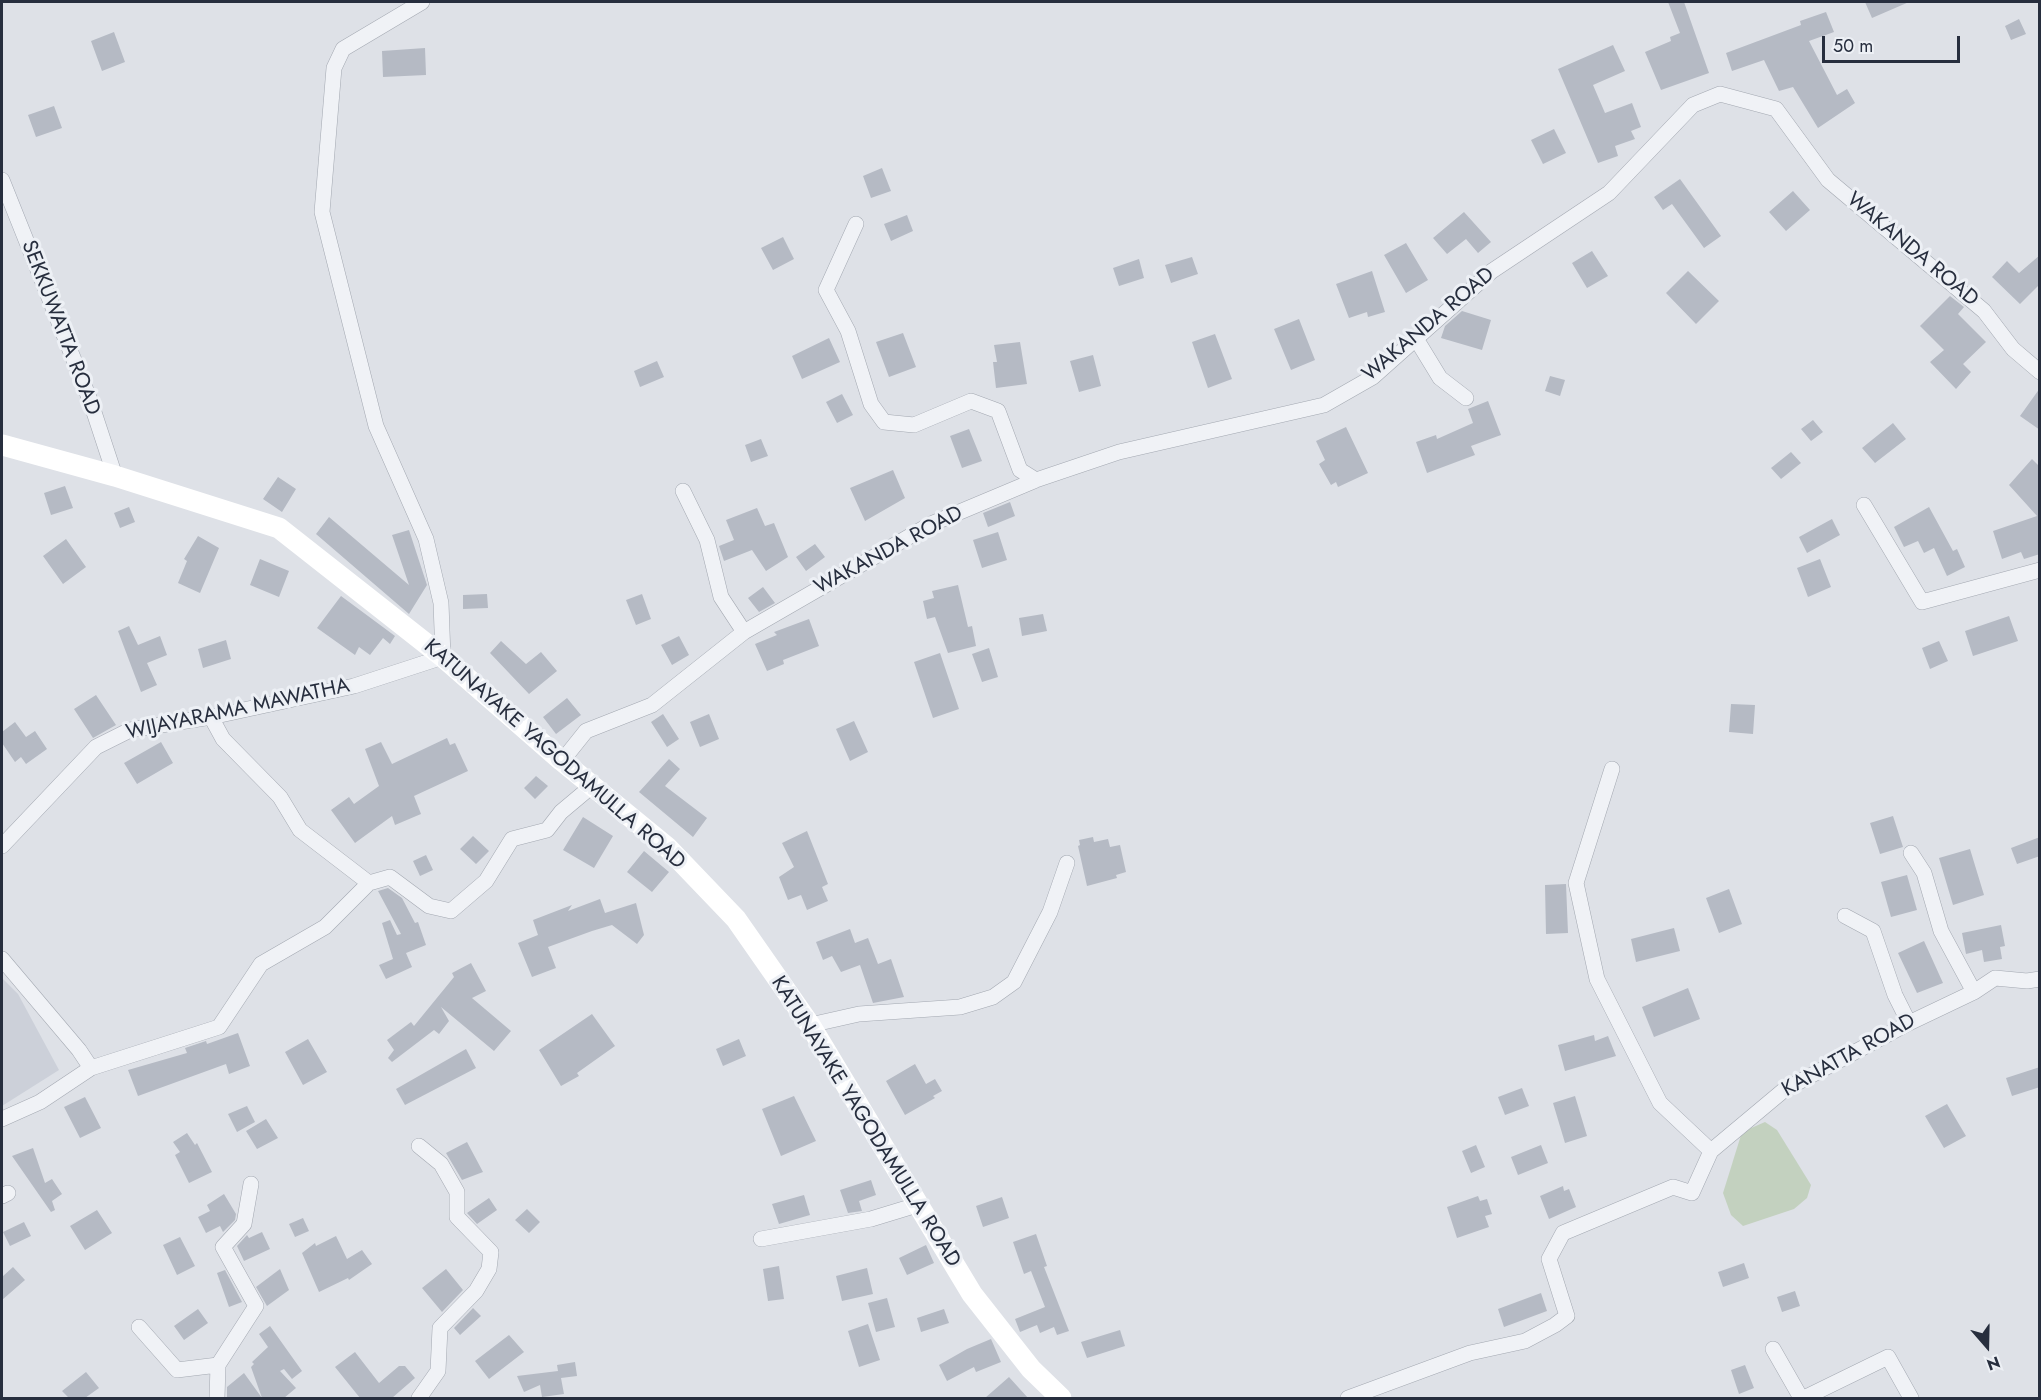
<!DOCTYPE html>
<style>
body{margin:0}
#map{position:relative;width:2041px;height:1400px;overflow:hidden;background:#dee1e7;font-family:Jost,sans-serif}
canvas{display:block}
.frame{position:absolute;inset:0;border:3px solid #272e3e;pointer-events:none}
.north{position:absolute;left:1957px;top:1316px;width:60px;height:60px;-webkit-text-stroke:4px #edf0f5;paint-order:stroke;rotate:160deg;font-size:16px;font-weight:700;line-height:24px;text-align:center;color:#272e3e}
.north::after{content:'';display:block;margin:auto;width:21px;height:27px;background:#272e3e;clip-path:polygon(50% 0,100% 100%,50% 72%,0 100%)}
.scale{position:absolute;left:1822px;top:36px;width:138px;height:27px;box-sizing:border-box;border:3px solid #272e3e;border-top:0;padding-left:8px;font-size:18px;line-height:21px;white-space:nowrap;color:#272e3e;-webkit-text-stroke:4px #edf0f5;paint-order:stroke}
</style>
<div id="map">
<canvas width="2041" height="1400"></canvas>
<div class="frame"></div>
<div class="north">N</div>
<div class="scale">50 m</div>
</div>
<script>
const ctx = document.querySelector('canvas').getContext('2d');
ctx.lineJoin = 'round';
function paint(path, color) { ctx.fillStyle = color; ctx.fill(path, 'evenodd'); }
const shape = rows => new Path2D(rows.map(r => 'M' + r).join(''));
function strokePath(path, color, width, dash) { ctx.strokeStyle = color; ctx.lineWidth = width; ctx.lineCap = dash ? 'butt' : 'round'; ctx.setLineDash(dash || []); ctx.stroke(path); }
function label(font, color, halo, rows, align = 'center') {
  ctx.font = font + ' Jost,sans-serif'; ctx.lineWidth = 6; ctx.setLineDash([]); ctx.textBaseline = 'middle'; ctx.strokeStyle = halo; ctx.fillStyle = color; for (const [text, x, y, turn = 0] of rows) {
    ctx.save(); ctx.translate(x, y); ctx.rotate((+turn || 0) * Math.PI / 180); ctx.textAlign = isNaN(turn) ? turn : align; if (halo) ctx.strokeText(text, 0, 0); ctx.fillText(text, 0, 0); ctx.restore();
  }
}
paint(shape([
 [2,978,18,994,59,1070,2,1106]
]), '#ccd0d9');
paint(shape([
 [1765,1122,1777,1130,1811,1185,1807,1198,1794,1209,1743,1226,1731,1215,1723,1193,1742,1132]
]), '#c3d1bf');
paint(shape([
 [1668,2,1684,2,1709,73,1661,90,1645,52,1671,41,1670,37,1680,33],
 [1865,2,1909,2,1872,18],
 [1826,12,1834,32,1809,41,1837,95,1847,89,1855,103,1818,128,1793,87,1779,91,1764,60,1732,71,1726,53,1801,25,1800,21],
 [2019,19,2026,34,2011,40,2005,26],
 [114,32,125,62,102,71,91,41],
 [1613,45,1625,71,1593,85,1605,113,1632,103,1641,127,1631,131,1635,139,1615,146,1618,156,1598,163,1558,69],
 [425,48,426,75,383,77,382,51],
 [54,106,62,128,36,137,28,115],
 [1554,129,1566,153,1543,164,1531,140],
 [882,168,891,191,871,198,863,176],
 [1680,179,1721,236,1704,248,1672,204,1663,210,1654,197],
 [1793,191,1810,210,1786,231,1769,212],
 [1464,212,1491,242,1478,253,1466,239,1447,254,1433,238],
 [907,215,913,231,891,241,884,224],
 [783,237,794,259,773,270,761,248],
 [1406,243,1428,280,1406,293,1384,255],
 [1592,251,1608,276,1587,288,1572,263],
 [2040,255,2040,284,2020,304,1992,277,2007,261,2019,273],
 [1192,257,1198,274,1171,283,1165,265],
 [1139,259,1144,278,1119,286,1113,268],
 [1372,271,1385,312,1368,317,1367,312,1349,318,1336,284],
 [1688,271,1719,301,1696,324,1666,293],
 [1950,296,1964,307,1958,314,1986,342,1963,364,1971,372,1956,389,1930,362,1944,350,1920,326],
 [1462,311,1491,320,1482,350,1441,338,1445,326],
 [1299,319,1315,360,1291,370,1274,329],
 [903,333,916,367,889,377,876,342],
 [1215,334,1232,379,1208,388,1192,342],
 [829,338,840,362,802,379,792,356],
 [1020,342,1027,384,996,388,993,362,997,362,994,345],
 [1093,355,1101,386,1079,392,1070,361],
 [657,361,664,377,640,387,634,371],
 [1550,376,1565,380,1560,396,1545,391],
 [2040,388,2040,430,2020,416],
 [842,394,853,415,837,423,826,402],
 [1488,401,1501,435,1471,446,1475,455,1427,473,1416,442,1436,435,1437,439,1473,423,1468,409],
 [1813,420,1823,432,1811,441,1801,429],
 [1893,423,1906,439,1875,463,1862,448],
 [1346,427,1368,473,1338,487,1336,482,1331,485,1319,464,1325,460,1316,441],
 [969,429,982,461,962,468,950,436],
 [761,439,768,456,751,462,745,445],
 [1791,452,1801,463,1781,479,1771,468],
 [2032,459,2040,467,2040,554,2024,559,2021,552,2002,559,1993,531,2037,516,2009,485],
 [893,470,905,498,865,521,850,488],
 [278,477,296,489,282,512,263,499],
 [65,486,73,508,51,515,44,493],
 [1010,502,1015,516,988,527,983,513],
 [129,507,135,522,120,528,114,513],
 [1929,507,1953,551,1957,549,1965,567,1947,576,1934,548,1924,553,1918,541,1904,547,1894,527],
 [757,508,765,526,774,523,788,557,766,571,752,550,724,561,719,546,734,540,726,520],
 [329,517,409,585,392,535,409,530,427,585,409,614,316,534],
 [1832,519,1840,535,1807,553,1799,537],
 [998,532,1007,560,982,568,973,540],
 [198,536,219,548,200,593,178,583,187,561,184,559],
 [66,539,86,567,63,584,43,556],
 [815,544,825,557,806,571,796,557],
 [260,559,289,571,279,597,250,585],
 [1820,559,1831,587,1808,597,1797,568],
 [958,585,968,627,972,626,976,646,948,653,935,617,927,619,923,601,934,598,932,591],
 [763,587,775,603,759,612,748,598],
 [487,594,488,608,463,609,463,595],
 [642,594,651,619,636,625,626,600],
 [341,596,395,636,390,644,383,638,370,655,359,647,355,655,317,628],
 [1043,614,1047,631,1022,636,1019,618],
 [2009,616,2018,641,1973,656,1965,631],
 [809,619,819,646,783,660,784,664,767,671,755,644,777,635,774,632],
 [129,626,138,645,160,636,167,655,147,663,157,685,141,692,118,631],
 [679,636,689,655,672,665,661,645],
 [226,640,231,659,203,668,198,649],
 [501,641,526,664,541,652,557,671,529,694,490,653],
 [1939,641,1948,661,1930,669,1922,648],
 [989,648,998,677,982,682,972,654],
 [940,653,959,709,933,718,914,662],
 [96,695,116,725,93,738,74,709],
 [567,698,581,715,556,734,543,717],
 [1731,704,1755,705,1753,734,1729,732],
 [663,714,679,739,667,747,651,722],
 [709,714,719,739,700,747,690,722],
 [854,721,868,752,850,761,836,729],
 [15,722,26,737,35,731,47,749,26,764,21,757,15,762,2,743,2,732],
 [447,738,450,745,455,743,468,771,414,796,421,814,395,825,392,816,355,843,331,810,349,797,354,804,379,786,365,749,381,742,392,764],
 [161,742,173,763,137,784,124,763],
 [669,759,680,769,665,786,707,818,693,837,639,792],
 [536,776,548,786,535,799,524,788],
 [1893,816,1903,847,1880,854,1870,823],
 [583,817,613,836,594,868,563,850],
 [807,831,828,884,822,887,828,901,807,910,801,895,788,900,779,877,794,867,782,843],
 [473,836,489,851,476,864,460,849],
 [1093,837,1094,842,1108,839,1110,847,1120,845,1126,872,1116,875,1117,878,1087,886,1078,846,1080,845,1079,840],
 [2040,837,2040,856,2017,864,2011,848],
 [1970,849,1984,895,1953,905,1939,858],
 [644,851,669,872,652,892,627,872],
 [426,855,433,870,420,876,413,861],
 [1907,875,1917,910,1891,917,1881,882],
 [1566,884,1568,933,1546,934,1545,885],
 [388,888,402,898,415,923,418,922,426,945,406,953,412,967,386,979,379,965,393,959,382,923,390,920,397,935,401,934,378,891],
 [1729,889,1742,924,1719,933,1706,898],
 [600,899,605,913,636,903,644,935,637,944,612,925,592,931,548,947,556,968,532,977,518,943,538,935,533,920,572,905,568,911],
 [2001,925,2005,946,2000,947,2002,959,1984,962,1982,950,1966,954,1962,933],
 [1674,928,1680,951,1636,962,1631,939],
 [850,929,855,943,868,938,878,964,891,959,904,997,873,1003,860,965,841,972,832,956,823,960,816,942],
 [1924,941,1943,983,1917,993,1898,953],
 [471,963,486,991,472,998,511,1031,494,1051,441,1007,449,1021,439,1034,434,1030,392,1062,388,1058,394,1050,387,1040,411,1022,414,1026,454,977,452,973],
 [1688,988,1700,1019,1654,1037,1642,1007],
 [592,1014,615,1046,577,1073,579,1076,561,1086,539,1050],
 [238,1033,250,1066,229,1074,226,1064,138,1096,128,1070,187,1053,185,1048,206,1041,207,1044],
 [1594,1035,1595,1041,1608,1036,1616,1056,1565,1071,1558,1045],
 [308,1039,327,1072,303,1085,285,1052],
 [739,1039,746,1056,723,1066,716,1049],
 [466,1049,476,1068,405,1105,396,1089],
 [915,1064,926,1084,935,1079,942,1091,933,1096,935,1098,905,1115,886,1081],
 [2040,1067,2040,1087,2012,1096,2006,1078],
 [1522,1088,1529,1106,1505,1115,1498,1097],
 [794,1096,816,1141,781,1156,762,1109],
 [1575,1096,1587,1136,1565,1143,1553,1103],
 [85,1097,101,1128,80,1138,64,1107],
 [1947,1104,1966,1136,1944,1148,1925,1116],
 [247,1106,255,1122,237,1132,228,1114],
 [266,1119,278,1138,257,1149,246,1131],
 [187,1133,195,1145,197,1143,212,1172,189,1183,175,1155,180,1152,173,1142],
 [467,1142,483,1172,462,1180,446,1153],
 [1476,1145,1485,1167,1471,1173,1462,1151],
 [1541,1145,1548,1163,1518,1175,1511,1157],
 [33,1148,45,1183,52,1179,62,1194,52,1201,55,1210,51,1212,12,1156],
 [871,1180,876,1195,859,1201,862,1211,848,1213,840,1190],
 [1563,1186,1564,1191,1569,1189,1576,1207,1549,1219,1540,1196],
 [224,1194,236,1214,235,1220,223,1232,220,1226,206,1233,198,1217,210,1211,207,1205],
 [804,1195,810,1215,779,1224,772,1204],
 [1478,1196,1480,1201,1487,1199,1492,1214,1485,1216,1489,1227,1457,1238,1447,1207],
 [1002,1197,1009,1218,983,1227,976,1206],
 [489,1198,497,1210,477,1224,467,1213],
 [527,1209,540,1222,529,1233,515,1220],
 [97,1210,112,1233,85,1250,70,1226],
 [303,1218,309,1231,295,1237,289,1224],
 [24,1222,31,1236,10,1246,3,1232],
 [262,1232,270,1249,244,1261,237,1246,247,1235,249,1238],
 [1036,1234,1047,1266,1044,1267,1069,1331,1057,1335,1054,1327,1040,1333,1037,1325,1020,1332,1015,1319,1045,1307,1031,1271,1024,1274,1013,1242],
 [336,1236,347,1259,362,1250,372,1264,349,1280,348,1278,319,1292,302,1253,315,1243,316,1246],
 [180,1237,195,1266,177,1275,163,1245],
 [926,1245,934,1263,907,1275,899,1258],
 [1744,1263,1749,1278,1723,1287,1718,1272],
 [779,1266,784,1299,768,1301,763,1269],
 [13,1267,25,1280,2,1300,2,1277],
 [867,1268,873,1294,842,1301,836,1276],
 [280,1269,289,1290,267,1306,256,1287],
 [446,1269,463,1290,442,1312,422,1288],
 [225,1270,242,1302,229,1307,217,1273],
 [1795,1291,1800,1306,1782,1312,1777,1297],
 [1541,1293,1547,1311,1504,1327,1498,1309],
 [887,1298,895,1327,876,1332,868,1303],
 [473,1308,481,1316,460,1335,454,1328],
 [198,1309,208,1323,184,1340,174,1326],
 [944,1309,949,1323,921,1332,917,1318],
 [868,1324,880,1360,859,1367,848,1331],
 [270,1326,302,1371,292,1379,284,1369,280,1371,296,1388,284,1398,262,1398,251,1367,254,1364,252,1362,268,1347,259,1334],
 [1120,1330,1125,1346,1087,1358,1081,1342],
 [509,1335,524,1352,489,1379,475,1361],
 [991,1339,1001,1362,976,1372,974,1367,947,1381,939,1365,967,1349],
 [355,1352,379,1383,399,1366,405,1366,415,1378,392,1398,360,1398,335,1367],
 [575,1362,577,1376,561,1378,564,1394,542,1397,540,1385,524,1392,517,1376,558,1371,557,1365],
 [1745,1365,1754,1388,1739,1394,1731,1370],
 [86,1372,99,1388,85,1398,69,1398,62,1391],
 [244,1373,262,1398,227,1398,227,1387],
 [1009,1377,1028,1398,985,1398]
]), '#b5bac4');
const minor = shape([
 [2,180,90,400,115,476],
 [856,224,826,290,848,331,871,404,884,422,914,425,971,401,998,411,1020,470,1036,480],
 [1415,337,1440,378,1466,398],
 [683,491,707,540,721,597,744,632],
 [1864,505,1922,602,2040,570],
 [211,717,223,739,280,797,300,830,369,883,390,877,429,906,451,911,486,881,512,839,547,830,561,812,592,786],
 [562,761,586,731,652,705,744,632,931,524,1036,480,1119,452,1324,405,1373,377,1492,271,1609,193,1693,105,1720,94,1776,109,1828,180,1984,311,2013,349,2040,372],
 [1612,769,1576,883,1597,979,1660,1103,1711,1151],
 [2,846,96,747,130,730,211,717,354,686,443,657,441,603,426,539,376,426,322,212,334,68,343,49,422,2],
 [1911,853,1924,873,1941,931,1974,992],
 [1845,916,1873,931,1895,995,1909,1023],
 [2,959,79,1050,91,1068,219,1027,261,964,325,927,369,883],
 [810,1025,859,1014,960,1007,993,997,1014,982,1050,912,1067,863],
 [2,1119,40,1102,91,1068],
 [419,1146,441,1164,457,1192,457,1217,491,1252,489,1269,476,1291,440,1328,438,1371,419,1398],
 [2,1196,8,1193],
 [761,1239,871,1219,917,1205],
 [139,1327,177,1370,218,1365],
 [1773,1349,1801,1398],
 [217,1398,218,1365,256,1306,223,1247,244,1224,251,1184],
 [1348,1398,1470,1353,1525,1341,1555,1325,1567,1316,1549,1259,1563,1233,1673,1187,1692,1193,1711,1151,1784,1090,1909,1023,1974,992,1995,978,2027,981,2040,979],
 [1804,1398,1888,1357,1911,1398]
]);
strokePath(minor, '#a3a8b1', 16);
strokePath(minor, '#f0f2f6', 15);
strokePath(shape([
 [2,445,115,476,279,528,443,657,562,761,667,847,736,919,810,1025,972,1294,1031,1369,1061,1398]
]), '#fff', 21);
label('21px', '#272e3e', '#edf0f5', [
 ["WAKANDA ROAD",1912,250,40],
 ["WAKANDA ROAD",1429,325,-40],
 ["SEKKUWATTA ROAD",60,328,69],
 ["WAKANDA ROAD",889,551,-28],
 ["WIJAYARAMA MAWATHA",238,710,-12],
 ["KATUNAYAKE YAGODAMULLA ROAD",554,755,41],
 ["KANATTA ROAD",1849,1056,-29],
 ["KATUNAYAKE YAGODAMULLA ROAD",865,1122,58]
]);
</script>
